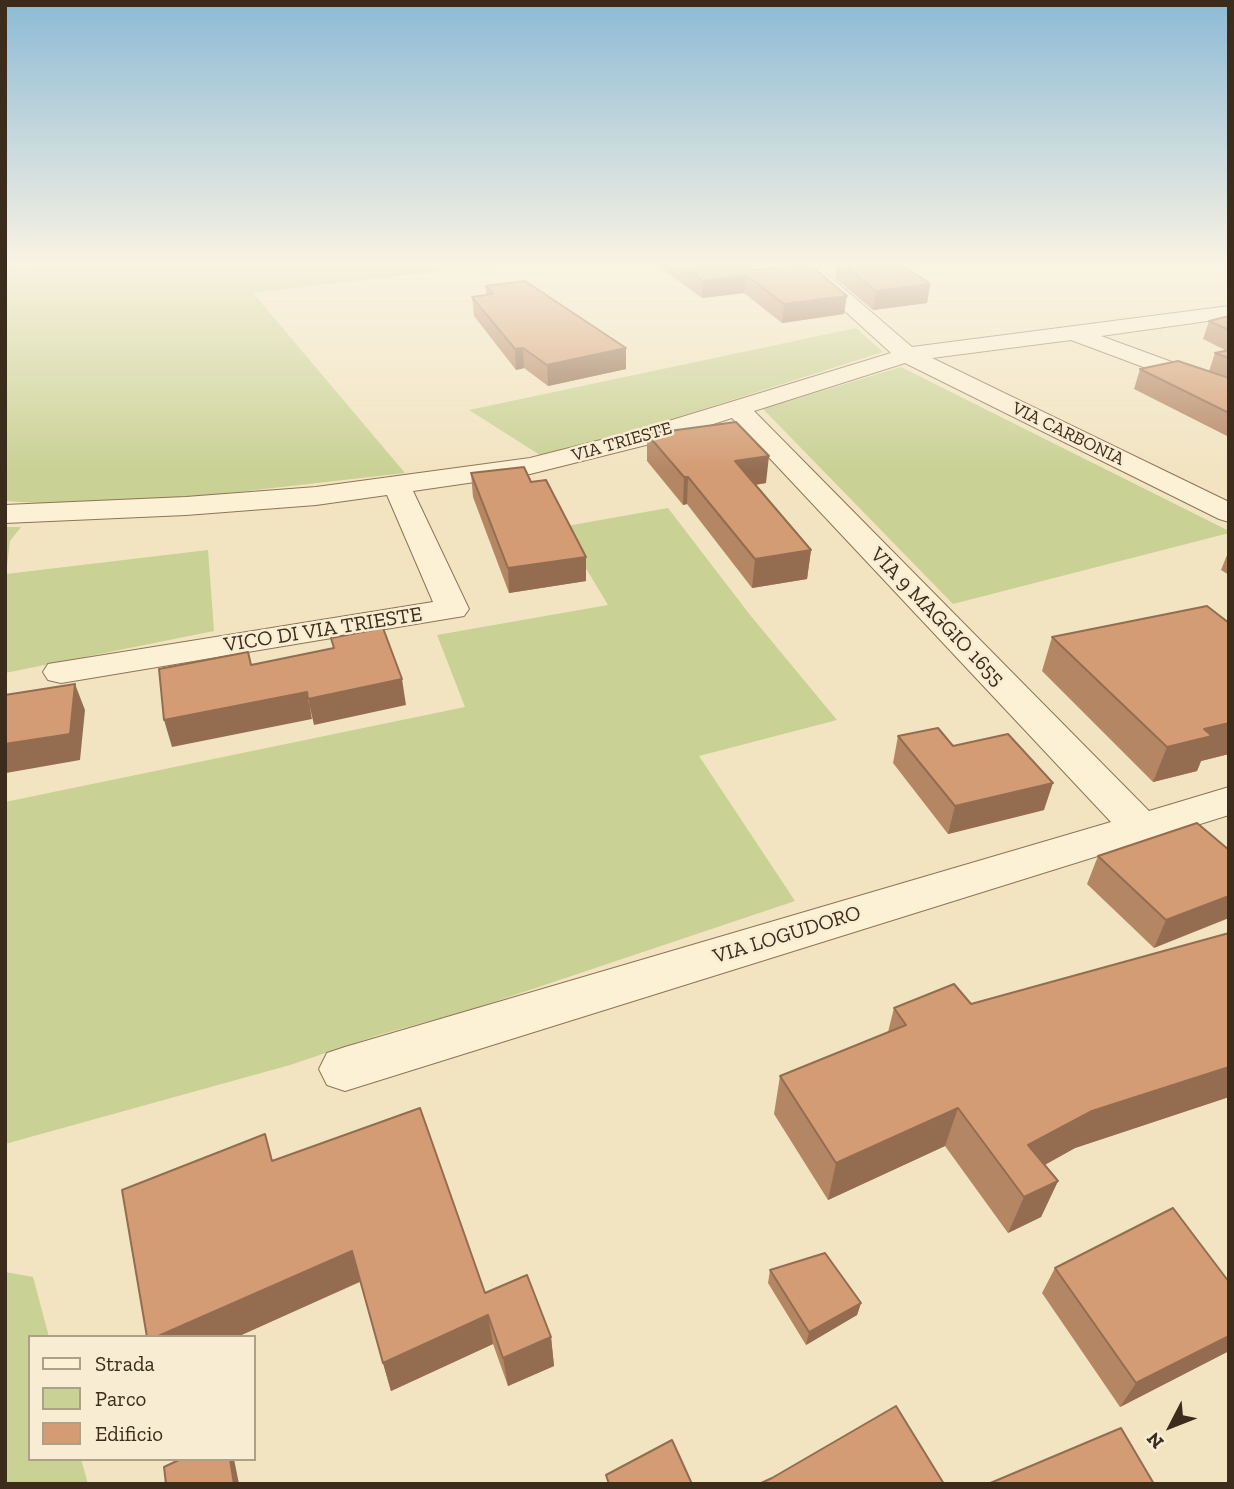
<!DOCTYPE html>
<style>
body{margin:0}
#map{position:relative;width:1234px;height:1489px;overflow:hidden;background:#f2e4c1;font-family:"Zilla Slab",serif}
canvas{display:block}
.frame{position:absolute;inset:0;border:7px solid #3c2c1c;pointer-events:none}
.legend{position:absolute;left:28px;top:1335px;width:228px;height:126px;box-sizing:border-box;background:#f8edd2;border:2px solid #ada089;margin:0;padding:9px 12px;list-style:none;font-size:21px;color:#3c2c1c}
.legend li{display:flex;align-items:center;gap:14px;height:35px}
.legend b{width:35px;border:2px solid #ada089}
.north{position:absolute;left:1136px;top:1391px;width:70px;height:70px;-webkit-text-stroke:5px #f8edd2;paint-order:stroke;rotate:228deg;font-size:19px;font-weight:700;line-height:28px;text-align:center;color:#3c2c1c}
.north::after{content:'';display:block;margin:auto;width:24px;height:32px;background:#3c2c1c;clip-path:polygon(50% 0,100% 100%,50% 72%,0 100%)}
</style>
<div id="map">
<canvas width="1234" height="1489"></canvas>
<div class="frame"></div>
<ul class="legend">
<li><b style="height:9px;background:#fcf0d5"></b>Strada</li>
<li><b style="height:19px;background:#c9d194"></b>Parco</li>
<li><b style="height:19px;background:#d39c74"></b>Edificio</li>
</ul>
<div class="north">N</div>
</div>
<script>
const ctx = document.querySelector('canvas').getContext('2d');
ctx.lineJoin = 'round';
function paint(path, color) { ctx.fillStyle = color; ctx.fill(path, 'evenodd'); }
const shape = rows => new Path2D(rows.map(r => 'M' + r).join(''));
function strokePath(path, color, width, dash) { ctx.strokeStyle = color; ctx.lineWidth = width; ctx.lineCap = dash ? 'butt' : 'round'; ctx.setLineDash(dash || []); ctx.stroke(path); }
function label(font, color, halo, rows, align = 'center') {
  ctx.font = font + ' "Zilla Slab",serif'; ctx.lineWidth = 5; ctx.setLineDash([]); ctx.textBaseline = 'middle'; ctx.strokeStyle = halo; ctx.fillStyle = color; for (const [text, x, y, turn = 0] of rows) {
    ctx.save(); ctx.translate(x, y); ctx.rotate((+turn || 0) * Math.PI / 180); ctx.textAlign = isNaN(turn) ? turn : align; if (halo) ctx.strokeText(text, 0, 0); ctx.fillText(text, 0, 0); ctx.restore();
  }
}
paint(shape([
 [5,262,15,265,33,265,35,262,520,262,253,293,405,473,194,497,40,503,5,501],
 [856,328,883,352,634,431,540,455,469,410],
 [901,367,1229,531,1229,533,953,604,763,409],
 [668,508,750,615,837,720,699,756,795,901,470,1010,382,1034,290,1065,5,1144,5,802,465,707,437,635,608,605,561,527],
 [5,527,21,527,10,541,6,574,208,550,214,631,5,673],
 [5,1272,33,1277,49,1337,30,1337,30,1459,81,1459,88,1484,5,1484]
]), '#c9d194');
const street = shape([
 [791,262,813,262,912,347,1229,306,1229,318,1101,336,1229,383,1229,399,1071,340,932,358,1229,502,1229,522,1219,519,905,363,754,411,1149,811,1229,787,1229,815,345,1091,327,1085,319,1069,327,1053,345,1047,1111,822,732,418,654,443,530,474,413,491,469,609,464,616,61,683,48,680,43,672,48,664,433,602,387,495,316,505,186,515,5,523,5,505,186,497,316,487,530,458,636,431,891,353,791,262]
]);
strokePath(street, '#8d7457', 2);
paint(street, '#fcf0d5');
paint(shape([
 [653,262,743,262,754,270,844,314,782,323,744,293,702,298],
 [837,262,898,262,930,284,927,303,873,310,835,278],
 [486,286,626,348,626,369,548,386,524,368,516,370,474,316,472,297,486,295],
 [1229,316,1229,437,1134,389,1140,369,1209,371,1215,353,1227,351,1203,339,1209,321],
 [647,434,766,483,755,485,811,550,807,579,752,588,687,504,683,505,647,461],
 [471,473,531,482,586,557,586,581,509,593,473,497],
 [1229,550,1229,575,1221,570],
 [1229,623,1229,754,1201,761,1197,771,1153,782,1042,671,1052,637],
 [898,736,953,746,1044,810,948,834,893,763],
 [1229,850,1154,948,1087,884,1098,856],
 [1229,933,1229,1097,1075,1148,1045,1165,1058,1181,1041,1217,1008,1233,945,1146,828,1200,774,1114,780,1076,888,1032,894,1008,971,1004],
 [274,1161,485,1293,551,1337,554,1366,508,1386,493,1344,391,1391,360,1282,237,1337,156,1337],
 [1055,1268,1229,1282,1229,1351,1120,1407,1042,1293],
 [770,1270,861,1303,857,1315,806,1345,768,1283]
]), '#b58664');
paint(shape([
 [746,275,744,293,702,298,703,281],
 [930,284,927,303,873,310,876,291],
 [847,296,844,314,782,323,784,304],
 [523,348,524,368,516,370,515,349],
 [626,348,626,369,548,386,547,365],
 [769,456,766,483,733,488,735,461],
 [684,477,688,477,687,504,683,505],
 [811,550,807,579,752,588,755,559],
 [586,557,586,581,509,593,508,568],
 [402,679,406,705,314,725,308,699],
 [75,684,85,710,80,760,6,773,5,771,5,744],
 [307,692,312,719,172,747,164,720],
 [1229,723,1229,754,1201,761,1197,771,1153,782,1167,747,1204,729],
 [1053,783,1044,810,948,834,955,806],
 [1229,896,1229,918,1154,948,1166,920],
 [1229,1067,1229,1097,1075,1148,1013,1182,1028,1145,1092,1111],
 [958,1108,945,1146,828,1200,836,1163],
 [1058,1181,1041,1217,1008,1233,1024,1197],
 [352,1251,361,1281,237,1337,156,1337],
 [861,1303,857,1315,806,1345,809,1332],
 [488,1315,493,1344,391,1391,383,1363],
 [1229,1336,1229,1351,1120,1407,1136,1383],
 [551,1337,554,1366,508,1386,503,1358],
 [230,1459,234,1459,239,1484,234,1484]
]), '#946d51');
const building = shape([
 [677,262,743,262,754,270,809,264,847,296,784,304,746,275,703,281,677,262],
 [841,262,898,262,930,284,876,291,841,262],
 [525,281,626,348,547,365,523,348,515,349,472,297,493,294,486,286,525,281],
 [1229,316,1229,330,1209,321,1229,316],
 [1229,350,1229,358,1215,353,1229,350],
 [1178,361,1229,378,1229,413,1140,369,1178,361],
 [736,422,769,456,735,461,811,550,755,559,688,477,684,477,647,434,736,422],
 [524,467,531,482,546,480,586,557,508,568,471,473,524,467],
 [1207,606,1229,623,1229,723,1204,729,1212,736,1167,747,1052,637,1207,606],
 [383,628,402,679,308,699,307,692,164,720,159,669,248,652,251,665,334,648,331,638,383,628],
 [75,684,70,734,5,744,5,695,75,684],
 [938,728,953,746,1008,734,1053,783,955,806,898,736,938,728],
 [1197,823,1229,850,1229,896,1166,920,1098,856,1197,823],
 [1229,933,1229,1067,1092,1111,1028,1145,1058,1181,1024,1197,958,1108,836,1163,780,1076,906,1025,894,1008,954,984,971,1004,1229,933],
 [420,1108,485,1293,527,1275,551,1337,503,1358,488,1315,383,1363,352,1251,156,1337,147,1337,122,1190,265,1134,272,1161,420,1108],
 [1173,1208,1229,1282,1229,1336,1136,1383,1055,1268,1173,1208],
 [825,1253,861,1303,809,1332,770,1270,825,1253],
 [896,1406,944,1484,759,1484,772,1478,896,1406],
 [1121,1428,1154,1484,988,1484,1121,1428],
 [672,1440,692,1484,609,1484,606,1475,672,1440],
 [181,1459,230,1459,234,1484,166,1484,164,1467,181,1459]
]);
paint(building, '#d39c74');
strokePath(building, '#946d51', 2);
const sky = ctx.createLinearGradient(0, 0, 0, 471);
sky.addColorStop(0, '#8dbad6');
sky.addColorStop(0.56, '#f9f3e3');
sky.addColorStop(1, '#f9f3e300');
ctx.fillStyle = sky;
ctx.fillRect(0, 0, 1234, 471);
label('18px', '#3c2c1c', '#f8edd2', [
 ["VIA CARBONIA",1068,434,26],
 ["VIA TRIESTE",622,442,-16]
]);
label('21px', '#3c2c1c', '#f8edd2', [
 ["VIA 9 MAGGIO 1655",937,617,46],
 ["VICO DI VIA TRIESTE",323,630,-9],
 ["VIA LOGUDORO",787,935,-17]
]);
</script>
